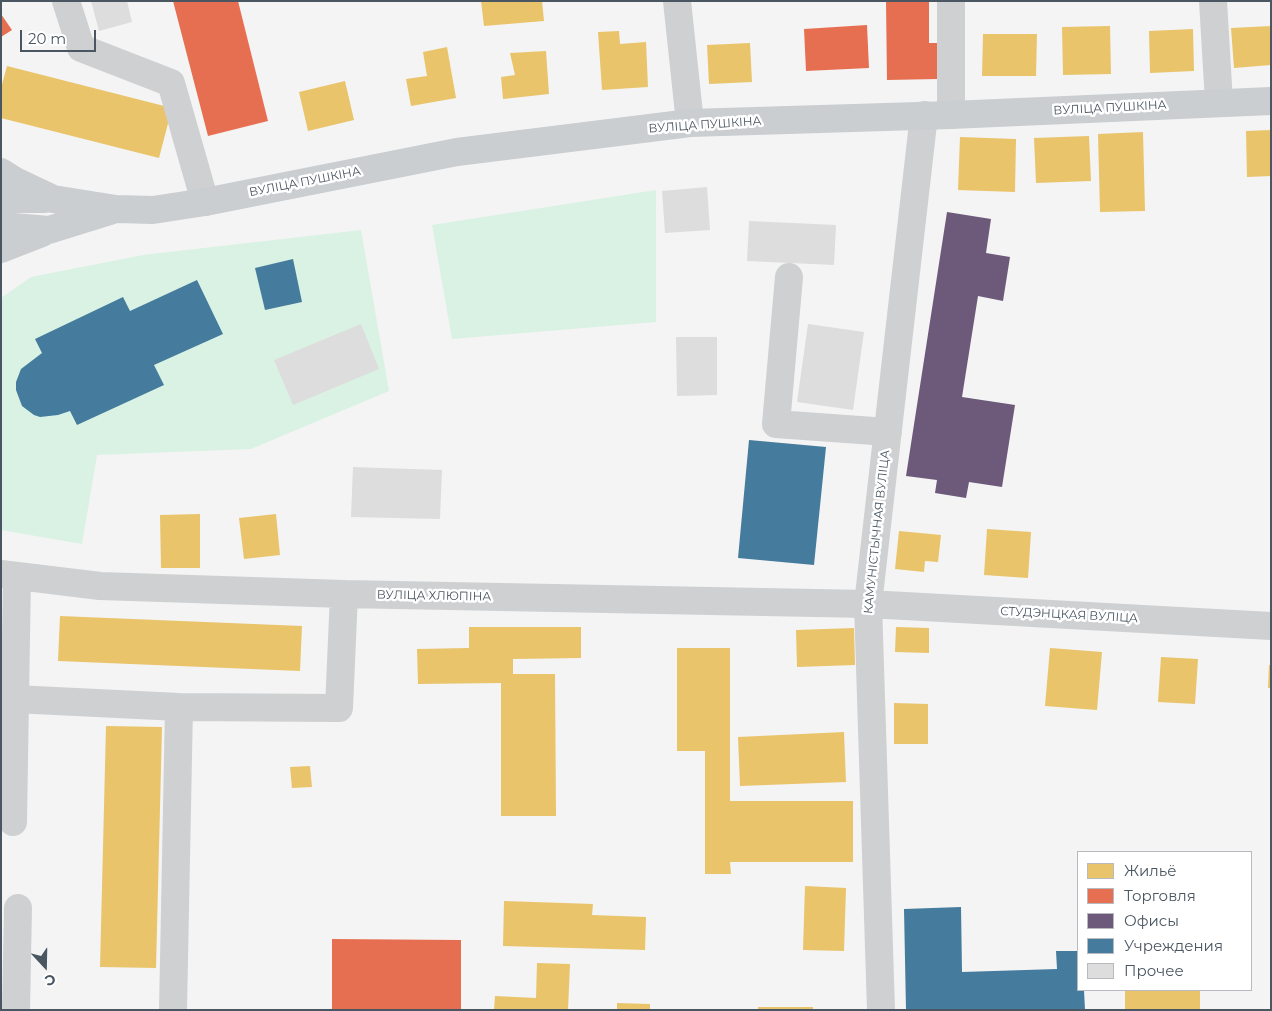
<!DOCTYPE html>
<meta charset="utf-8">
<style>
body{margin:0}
#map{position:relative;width:1272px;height:1011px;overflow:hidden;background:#f4f4f4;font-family:Montserrat,sans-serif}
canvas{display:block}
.frame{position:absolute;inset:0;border:2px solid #4a5661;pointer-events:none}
.legend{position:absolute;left:1077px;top:851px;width:175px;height:140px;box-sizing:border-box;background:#fff;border:1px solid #b7bbc0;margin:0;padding:6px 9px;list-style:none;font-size:15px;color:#4a5661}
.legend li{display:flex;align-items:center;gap:10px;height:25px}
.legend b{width:25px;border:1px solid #b7bbc0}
.north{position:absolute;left:20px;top:941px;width:50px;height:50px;-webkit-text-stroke:4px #fff;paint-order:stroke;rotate:159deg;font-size:14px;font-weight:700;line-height:20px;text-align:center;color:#4a5661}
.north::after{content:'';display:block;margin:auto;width:18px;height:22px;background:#4a5661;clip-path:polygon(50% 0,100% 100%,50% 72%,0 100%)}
.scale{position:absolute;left:20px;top:30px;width:76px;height:22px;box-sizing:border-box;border:2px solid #4a5661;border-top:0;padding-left:6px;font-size:15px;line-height:18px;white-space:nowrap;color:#4a5661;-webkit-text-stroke:4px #fff;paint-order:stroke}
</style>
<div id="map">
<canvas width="1272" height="1011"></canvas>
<div class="frame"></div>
<ul class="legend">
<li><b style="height:14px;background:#e9c46a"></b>Жильё</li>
<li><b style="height:14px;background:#e76f51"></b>Торговля</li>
<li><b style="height:14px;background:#6d597a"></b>Офисы</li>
<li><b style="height:14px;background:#457b9d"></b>Учреждения</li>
<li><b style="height:14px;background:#ddddde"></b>Прочее</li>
</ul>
<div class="north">С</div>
<div class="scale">20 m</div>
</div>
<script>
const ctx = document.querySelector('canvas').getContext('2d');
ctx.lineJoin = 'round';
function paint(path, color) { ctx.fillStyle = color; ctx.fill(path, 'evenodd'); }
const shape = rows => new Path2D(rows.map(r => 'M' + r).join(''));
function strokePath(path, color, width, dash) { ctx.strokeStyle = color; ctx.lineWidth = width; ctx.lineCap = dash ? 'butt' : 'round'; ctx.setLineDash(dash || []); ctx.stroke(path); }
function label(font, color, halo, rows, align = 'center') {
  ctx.font = font + ' Montserrat,sans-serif'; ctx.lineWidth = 5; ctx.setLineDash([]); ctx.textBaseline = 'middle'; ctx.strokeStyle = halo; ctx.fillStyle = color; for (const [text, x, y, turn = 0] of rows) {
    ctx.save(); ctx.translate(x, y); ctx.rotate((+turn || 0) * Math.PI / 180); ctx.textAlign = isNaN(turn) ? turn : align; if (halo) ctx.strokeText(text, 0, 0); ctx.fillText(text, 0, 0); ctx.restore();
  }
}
paint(shape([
 [656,190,656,322,452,339,432,225],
 [361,230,389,391,251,449,97,455,82,544,1,530,1,298,31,277,143,255]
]), '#d9f2e3');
paint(shape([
 [481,1,542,1,544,21,484,26],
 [1110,26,1111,74,1063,75,1062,27],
 [1271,26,1271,65,1234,68,1231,28],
 [1193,29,1194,71,1150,73,1149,31],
 [619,31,620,44,646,42,648,87,602,90,598,32],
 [983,34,1037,34,1036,76,982,76],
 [750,43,752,82,709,84,707,45],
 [447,47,456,98,411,106,406,79,427,76,423,52],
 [546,51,549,94,503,99,501,77,515,75,510,53],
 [7,66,172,108,159,158,1,118,1,88],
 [345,81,354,120,308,131,299,92],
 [1271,130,1271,176,1247,177,1246,131],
 [1143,132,1145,211,1100,212,1098,134],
 [1089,136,1091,181,1036,183,1034,138],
 [960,137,1016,139,1015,192,958,190],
 [200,514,200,568,161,568,160,515],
 [276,514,280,555,244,559,239,518],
 [987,529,1031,532,1028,578,984,575],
 [899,531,941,535,938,562,925,561,924,572,895,569],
 [60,616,302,626,300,671,58,661],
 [469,627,581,627,581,658,513,659,513,674,555,674,556,816,501,816,501,683,418,684,417,649,469,648],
 [896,627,929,628,929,653,895,652],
 [854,628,855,665,797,667,796,630],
 [677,648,730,648,730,801,853,801,853,862,730,862,731,874,705,874,705,751,677,751],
 [1050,648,1102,652,1097,710,1045,706],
 [1161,657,1198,659,1195,704,1158,702],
 [1269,665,1271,665,1271,688,1268,688],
 [894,703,928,704,928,744,894,744],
 [106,726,162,727,156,968,100,967],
 [844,732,846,782,740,786,738,737],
 [310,766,312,787,292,788,290,767],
 [805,886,846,888,844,951,803,950],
 [504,901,593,904,592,915,646,917,645,950,503,946],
 [537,963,570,964,568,1010,494,1010,495,996,536,998],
 [1125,990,1200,990,1200,1010,1125,1010],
 [617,1003,650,1004,650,1010,617,1010],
 [758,1007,813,1007,813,1010,758,1010]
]), '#e9c46a');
paint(shape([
 [173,1,238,1,268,121,208,136],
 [886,1,929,1,929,43,938,43,938,79,887,80],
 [1,14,12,30,1,37],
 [867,25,869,68,806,71,804,29],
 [332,939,461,940,461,1010,332,1010]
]), '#e76f51');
paint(shape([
 [947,212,991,219,986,253,1010,257,1003,301,978,296,962,397,1015,405,1002,487,969,482,966,498,935,493,937,480,906,476]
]), '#6d597a');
paint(shape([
 [293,259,302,302,265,310,255,268],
 [197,280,223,334,154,365,164,385,77,425,70,411,58,415,40,417,34,415,22,406,16,390,16,382,21,369,42,353,35,339,123,297,130,311],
 [749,440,826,447,814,565,738,558],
 [961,907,962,972,1057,969,1056,951,1078,951,1078,990,1084,990,1085,1010,906,1010,904,909]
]), '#457b9d');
paint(shape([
 [91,1,127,1,132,22,99,31],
 [707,187,710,230,665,233,662,191],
 [749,221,836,225,834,265,747,261],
 [361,324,379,369,293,405,274,360],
 [808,324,864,332,853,410,797,402],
 [676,337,717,337,717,395,677,396],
 [353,467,442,470,440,519,351,517]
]), '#ddddde');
strokePath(shape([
 [66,1,81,48,171,83,205,202],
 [677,1,690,123],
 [1213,1,1219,102],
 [951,115,951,1],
 [789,277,776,424,888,432],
 [1,574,100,586,344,594,868,604,1271,626],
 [14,699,179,707,339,708,344,594],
 [13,822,17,576],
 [16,1010,18,908],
 [173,1010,179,707],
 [881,1010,868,604,924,115]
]), '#ced0d2', 28);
strokePath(shape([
 [1,172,17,182,53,199,116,209,153,210,205,202,457,152,690,123,951,115,1271,101],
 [1,199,44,199],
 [1,226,49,230,110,211],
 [1,249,42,233]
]), '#caced1', 28);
label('12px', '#4a5661', '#fff', [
 ["ВУЛІЦА ПУШКІНА",1110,108,-3],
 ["ВУЛІЦА ПУШКІНА",705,125,-4],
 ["ВУЛІЦА ПУШКІНА",305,182,-11],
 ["КАМУНІСТЫЧНАЯ ВУЛІЦА",877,532,-84],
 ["ВУЛІЦА ХЛЮПІНА",434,596,1],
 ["СТУДЭНЦКАЯ ВУЛІЦА",1069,615,3]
]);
</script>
